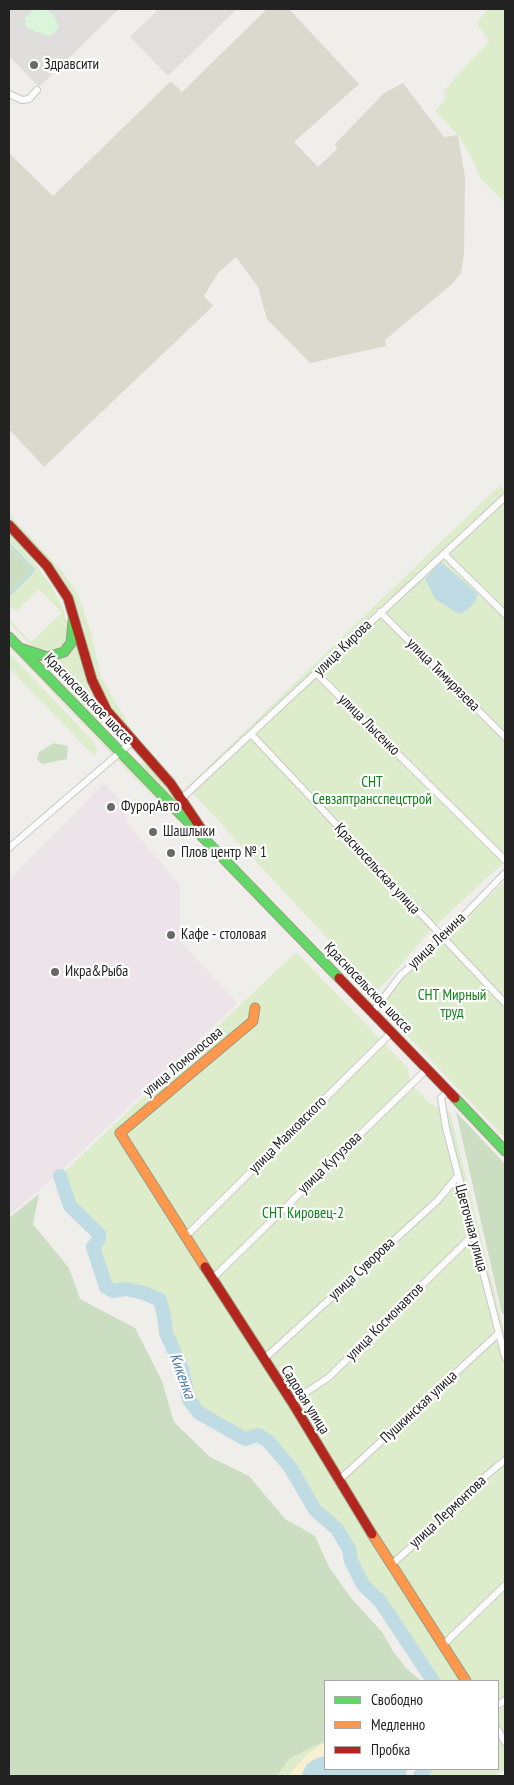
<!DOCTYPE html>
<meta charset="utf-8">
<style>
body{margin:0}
#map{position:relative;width:514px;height:1785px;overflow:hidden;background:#f0eeeb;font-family:"PT Sans Narrow",sans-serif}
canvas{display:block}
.frame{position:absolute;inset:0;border:10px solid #222;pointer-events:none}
.legend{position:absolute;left:324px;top:1680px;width:175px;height:90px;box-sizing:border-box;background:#fff;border:1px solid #a7a7a7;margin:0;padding:6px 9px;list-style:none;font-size:15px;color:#222}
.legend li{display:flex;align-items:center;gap:10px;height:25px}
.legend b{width:25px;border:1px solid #a7a7a7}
</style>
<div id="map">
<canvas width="514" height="1785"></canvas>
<div class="frame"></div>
<ul class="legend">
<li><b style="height:6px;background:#63d668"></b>Свободно</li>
<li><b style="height:6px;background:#ff974d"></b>Медленно</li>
<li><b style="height:6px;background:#b3261e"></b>Пробка</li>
</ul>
</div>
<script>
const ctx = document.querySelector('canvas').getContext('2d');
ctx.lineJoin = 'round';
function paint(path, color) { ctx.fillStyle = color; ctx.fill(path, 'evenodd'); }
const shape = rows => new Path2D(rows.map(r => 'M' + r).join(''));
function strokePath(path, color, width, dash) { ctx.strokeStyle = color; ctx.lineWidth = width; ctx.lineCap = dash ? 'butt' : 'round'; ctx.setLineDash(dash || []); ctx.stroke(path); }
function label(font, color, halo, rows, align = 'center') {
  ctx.font = font + ' "PT Sans Narrow",sans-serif'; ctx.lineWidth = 4.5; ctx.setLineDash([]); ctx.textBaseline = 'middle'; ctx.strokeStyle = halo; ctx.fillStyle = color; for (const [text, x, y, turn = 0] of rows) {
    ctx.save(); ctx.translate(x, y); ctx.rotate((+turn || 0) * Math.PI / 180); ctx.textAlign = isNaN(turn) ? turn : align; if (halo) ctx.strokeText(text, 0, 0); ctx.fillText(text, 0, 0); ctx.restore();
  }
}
paint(shape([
 [9,9,119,9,39,87,9,56]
]), '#dfdedc');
paint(shape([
 [104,783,122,801,128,824,180,885,180,941,238,1003,55,1177,9,1215,9,880]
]), '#ede4e9');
paint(shape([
 [267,9,289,9,359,84,294,142,318,167,337,149,335,144,384,93,403,83,444,137,458,135,465,177,464,254,461,273,452,284,385,340,386,346,310,363,267,319,258,287,236,257,218,273,204,296,213,306,44,467,9,429,9,153,53,196,171,81,182,92]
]), '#d9d9cd');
paint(shape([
 [487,9,505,9,505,203,480,178,471,156,459,136,435,111,445,100,444,91,468,63,489,42,477,23],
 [500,485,505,490,505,861,433,928,377,992,187,787],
 [9,514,63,572,78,594,90,630,101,677,138,741,119,720,97,682,81,621,69,589,55,568,9,519],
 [9,533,31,558,52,587,64,611,69,634,64,645,56,651,48,653,36,650,9,623,9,619,31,642,62,613,39,589,17,610,9,608],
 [9,642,180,820,178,821,118,761,9,647],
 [76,643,88,687,94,701,108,721,102,726,41,661,48,661],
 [9,653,94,742,97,752,94,756,9,668],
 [144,762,161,780,185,813,182,815,138,764],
 [505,881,505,1138,380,1007,403,978],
 [296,952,408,1068,410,1082,430,1104,450,1112,505,1334,505,1769,494,1776,425,1776,429,1769,498,1769,498,1681,435,1681,380,1601,363,1585,351,1561,349,1549,337,1529,315,1510,290,1467,268,1441,258,1435,245,1439,199,1413,189,1400,182,1369,166,1333,164,1316,160,1300,144,1293,126,1289,113,1291,106,1287,89,1250,99,1239,98,1234,70,1206,60,1176],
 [325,1740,325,1743,291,1776,277,1776,290,1758]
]), '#ddeccb');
paint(shape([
 [9,547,32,570,9,593],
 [54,743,68,746,67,759,43,764,37,760,39,752],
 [456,1112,505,1164,505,1314,502,1314],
 [39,1194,33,1224,69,1268,80,1299,135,1328,162,1381,174,1422,210,1457,249,1476,285,1519,315,1536,329,1567,351,1598,382,1632,393,1651,406,1668,421,1681,325,1681,325,1741,290,1758,277,1776,9,1776,9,1218]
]), '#cbdec1');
paint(shape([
 [325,1742,325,1756,315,1759,307,1764,301,1776,288,1776,306,1755]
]), '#f8f0d0');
paint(shape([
 [34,9,47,9,54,16,59,27,53,34,48,36,26,28,25,19]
]), '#daf5da');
paint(shape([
 [159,9,237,9,168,76,130,37]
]), '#e0dfde');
paint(shape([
 [441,562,478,594,474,603,466,611,459,614,435,599,425,579],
 [325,1756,325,1769,407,1769,406,1776,301,1776,307,1764,315,1759]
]), '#bfdbe3');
strokePath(shape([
 [9,544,34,570,9,595]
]), '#bfdbe3', 2.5);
strokePath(shape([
 [60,1176,70,1206,99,1234,99,1239,93,1247,106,1287,113,1291,126,1289,144,1293,160,1300,164,1316,166,1333,182,1369,189,1400,199,1413,245,1439,258,1435,268,1441,290,1467,315,1510,337,1529,349,1549,351,1561,363,1585,380,1601,433,1681],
 [420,1776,425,1769]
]), '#bfdbe3', 14);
const street = shape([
 [9,94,22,100,29,99,37,90],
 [444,554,505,614],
 [380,612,505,737],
 [317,674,505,860],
 [251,734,505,1003],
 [181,799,505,497],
 [9,848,132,742],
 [373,1012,400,976,442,938,505,873],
 [448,1091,441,1098,446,1128,505,1357],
 [185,1237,392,1032],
 [212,1279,427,1069],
 [264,1359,438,1200,457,1177],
 [292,1402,329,1377,473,1235],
 [338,1481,499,1333],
 [391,1565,446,1516,476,1484,505,1460],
 [442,1646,505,1585],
 [498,1705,505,1700],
 [498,1730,505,1742]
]);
const fast = shape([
 [9,637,339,978],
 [23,649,47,657,64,652,71,643,73,621],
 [455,1098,505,1151]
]);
const slow = shape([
 [205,1267,120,1133,253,1021,255,1008],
 [372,1534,466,1681]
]);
const jam = shape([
 [9,525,47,566,68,598,92,680,107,711,171,784,204,833],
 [339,978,455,1098],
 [205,1267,292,1402,372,1534]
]);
strokePath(street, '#c9c8c7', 8);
strokePath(fast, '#999a82', 11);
strokePath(slow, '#999a82', 11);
strokePath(jam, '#999a82', 11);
strokePath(street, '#fdfcfc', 6);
strokePath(fast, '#63d668', 9);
strokePath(slow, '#ff974d', 9);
strokePath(jam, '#b3261e', 9);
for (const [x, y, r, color] of [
 [34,65,5,"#6a6968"],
 [111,807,5,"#6a6968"],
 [153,832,5,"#6a6968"],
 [171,853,5,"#6a6968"],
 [171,935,5,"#6a6968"],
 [55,972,5,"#6a6968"]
]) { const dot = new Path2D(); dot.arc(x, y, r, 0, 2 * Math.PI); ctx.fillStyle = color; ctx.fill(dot); strokePath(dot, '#fff', 2); }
label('15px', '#222', '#fff', [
 ["Здравсити",44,65],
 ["ФурорАвто",121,807],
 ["Шашлыки",163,832],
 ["Плов центр № 1",181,853],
 ["Кафе - столовая",181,935],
 ["Икра&Рыба",65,972]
], 'left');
label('15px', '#222', '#fff', [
 ["улица Кирова",343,648,-44],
 ["улица Тимирязева",443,675,45],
 ["Красносельское шоссе",88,699,46],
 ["улица Лысенко",369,725,45],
 ["Красносельская улица",377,869,47],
 ["улица Ленина",437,941,-44],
 ["Красносельское шоссе",368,988,46],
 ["улица Ломоносова",183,1062,-40],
 ["улица Маяковского",288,1135,-45],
 ["улица Кутузова",330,1163,-44],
 ["Цветочная улица",471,1228,75],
 ["улица Суворова",362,1269,-43],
 ["улица Космонавтов",385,1322,-45],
 ["Садовая улица",305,1400,58],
 ["Пушкинская улица",419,1407,-43],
 ["улица Лермонтова",448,1512,-43]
]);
label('15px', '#0c8416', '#fff', [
 ["СНТ",372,783],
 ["Севзаптрансспецстрой",372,800],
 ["СНТ Мирный",452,996],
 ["труд",452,1013],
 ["СНТ Кировец-2",303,1214]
]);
label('italic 16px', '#4a7aab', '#fff', [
 ["Кикенка",182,1376,70]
]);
</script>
